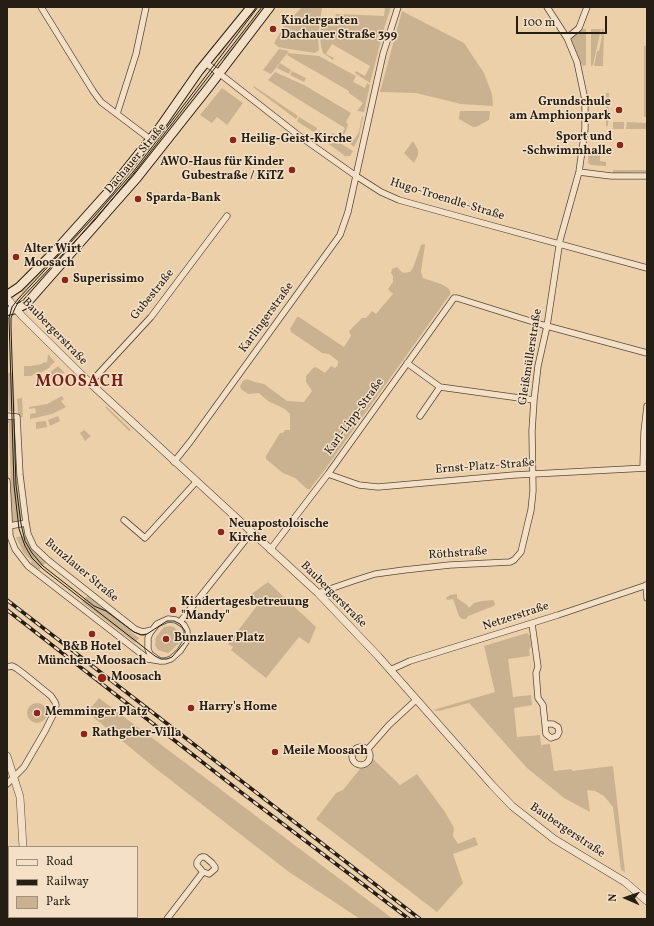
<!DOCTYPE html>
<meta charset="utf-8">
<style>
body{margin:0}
#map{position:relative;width:654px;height:926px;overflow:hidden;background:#ecd0a9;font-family:Vollkorn,serif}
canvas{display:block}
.frame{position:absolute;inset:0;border:8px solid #251e15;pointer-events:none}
.legend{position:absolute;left:8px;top:846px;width:130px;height:72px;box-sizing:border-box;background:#f3e0c7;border:1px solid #a19280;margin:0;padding:5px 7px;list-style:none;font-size:12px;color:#251e15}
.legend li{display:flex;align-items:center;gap:8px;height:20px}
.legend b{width:20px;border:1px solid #a19280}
.north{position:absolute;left:606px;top:878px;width:40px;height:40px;-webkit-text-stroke:3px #f3e0c7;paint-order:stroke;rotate:272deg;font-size:11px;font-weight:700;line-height:16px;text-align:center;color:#251e15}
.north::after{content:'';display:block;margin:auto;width:14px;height:18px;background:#251e15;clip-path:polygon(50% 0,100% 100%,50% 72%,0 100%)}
.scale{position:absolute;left:516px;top:16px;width:91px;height:18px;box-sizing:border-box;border:2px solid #251e15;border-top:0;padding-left:5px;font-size:12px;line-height:14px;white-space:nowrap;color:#251e15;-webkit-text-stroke:3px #f3e0c7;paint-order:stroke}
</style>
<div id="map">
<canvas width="654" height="926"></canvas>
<div class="frame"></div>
<ul class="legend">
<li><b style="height:5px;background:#f3e0c7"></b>Road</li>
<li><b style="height:5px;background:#251e15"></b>Railway</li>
<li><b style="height:11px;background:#cab290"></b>Park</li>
</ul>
<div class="north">N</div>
<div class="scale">100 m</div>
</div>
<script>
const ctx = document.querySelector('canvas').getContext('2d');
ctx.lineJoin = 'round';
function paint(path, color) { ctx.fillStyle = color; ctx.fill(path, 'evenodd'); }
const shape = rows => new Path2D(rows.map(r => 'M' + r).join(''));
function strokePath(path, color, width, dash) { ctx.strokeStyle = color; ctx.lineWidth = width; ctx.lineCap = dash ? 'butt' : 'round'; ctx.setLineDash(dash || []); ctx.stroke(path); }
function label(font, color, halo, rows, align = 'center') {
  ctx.font = font + ' Vollkorn,serif'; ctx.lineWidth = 3; ctx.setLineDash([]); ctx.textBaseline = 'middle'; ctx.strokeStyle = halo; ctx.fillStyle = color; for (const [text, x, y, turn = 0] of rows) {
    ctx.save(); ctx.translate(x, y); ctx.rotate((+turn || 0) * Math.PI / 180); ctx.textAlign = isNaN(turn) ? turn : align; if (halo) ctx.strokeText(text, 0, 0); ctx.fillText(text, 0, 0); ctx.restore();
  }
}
paint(shape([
 [255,7,256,7,219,56,218,55],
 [263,7,264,7,250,28,225,60,223,59],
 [302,7,322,7,318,38,319,50,315,53,289,49,278,47,274,43,284,26],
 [385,7,391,7,385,25,370,83,355,73,356,71,365,76,370,66,332,44,326,54,334,58,333,60,323,53,321,46,320,37,322,17,325,18,324,23,333,26,336,14,384,16],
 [402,11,464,43,484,73,492,94,493,106,461,104,416,93,380,92],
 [582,29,586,29,586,65,583,66,579,61,571,41,573,36],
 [591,29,601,29,593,65,591,66],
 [602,29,604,29,603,66,594,66,597,51,599,51,602,36,601,35],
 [647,45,647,117,644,117,644,46],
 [279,49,289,51,271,74,263,70],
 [288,53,319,56,356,76,353,82,365,88,367,83,370,85,364,112,357,111,363,103,349,93,349,91,287,55],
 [280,63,291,70,289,74,277,68],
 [292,71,306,78,304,82,290,75],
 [275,72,304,85,351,113,346,122,348,124,347,128,342,140,331,135,332,133,340,137,345,128,293,96,268,80],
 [254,86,298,116,296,119,253,87],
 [222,88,243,103,227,125,217,117,212,123,200,115],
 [606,93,609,93,608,126,606,126],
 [460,111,490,111,489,120,476,127,473,127,459,119],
 [173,114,174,115,132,170,90,219,131,169],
 [362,116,363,117,359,137,354,147,350,144,349,141,349,137,354,140,359,132],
 [299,117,317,128,315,133,297,121],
 [613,122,624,122,624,129,613,129],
 [627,122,647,123,647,129,626,129],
 [319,130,353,151,350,156,345,156,341,153,316,135],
 [413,141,418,150,418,155,414,163,404,153],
 [589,149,600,149,600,161,606,162,606,166,591,165,588,163],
 [613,170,647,170,647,172,613,173],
 [85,223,86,224,22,293,21,291],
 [424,244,425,245,421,272,423,278,441,284,448,288,451,293,326,468,310,489,307,489,295,478,283,473,266,459,266,456,280,433,283,433,285,430,290,430,290,414,285,409,268,401,259,393,248,394,241,389,240,386,243,381,246,379,255,382,264,384,287,401,304,402,312,391,306,382,306,376,313,368,316,367,325,373,331,366,335,368,338,365,338,361,329,354,322,353,291,332,290,329,297,317,299,317,344,347,351,336,349,331,362,318,366,318,372,311,376,314,393,294,388,289,393,282,393,276,391,273,392,269,397,267,403,273,410,272,413,268,421,245],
 [48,354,55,362,50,366,50,367,39,374,38,372,31,376,24,376,24,366,31,366,42,364,42,363,47,362],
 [58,366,64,372,62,375,59,373,51,379,48,374],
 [7,373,13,373,15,411,9,411],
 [62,396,64,399,61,401,66,407,52,414,30,419,30,414,36,413,35,408,29,409,29,407,47,404],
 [22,398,23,417,19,417,18,413,17,399],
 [105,407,107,407,131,430,129,431],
 [58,416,60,421,50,426,48,420],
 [9,419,15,421,18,480,22,516,21,520,15,522,11,521,9,489,11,489,9,423,7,423],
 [46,421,47,427,36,429,36,422],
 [84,430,91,436,85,441,80,433],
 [26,536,33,548,46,562,39,570,30,564,32,561,23,552,16,537],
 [268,582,316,627,309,644,299,637,266,678,231,650,233,647,228,644,259,603,250,595],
 [457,594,457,598,467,605,469,608,474,603,482,601,493,600,495,603,494,606,468,616,466,619,462,619,459,616,453,599,447,600,446,598,450,595],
 [88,595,133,629,131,632,139,638,135,643,82,602],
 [171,626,174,627,180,633,180,638,179,643,171,651,168,653,158,650,155,645,156,637,164,627],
 [527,633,530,636,531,647,529,650,530,656,508,659,513,697,531,695,532,705,514,708,517,737,540,735,541,745,550,744,554,771,572,769,572,771,613,766,625,872,621,870,613,807,604,796,595,791,587,790,590,812,564,798,527,768,469,703,439,711,433,710,495,692,484,646],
 [99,698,393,919,360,919,289,872,155,768,87,712],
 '27 713a10 10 0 1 1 20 0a10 10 0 1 1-20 0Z',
 [373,759,400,785,417,774,445,812,454,828,453,836,458,844,475,837,478,845,453,854,463,883,437,912,316,819,336,793,343,790,360,769,365,768,370,765]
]), '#cab290');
const minor = shape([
 [41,7,93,91,101,102,150,139],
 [567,38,579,28,587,7],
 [206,63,298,135,356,176,381,192,399,200,453,215,647,268],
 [117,114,136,54,146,7],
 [579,172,611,176,647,176],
 [407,363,440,387,534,400],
 [90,383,151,317,227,216],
 [7,416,17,417,20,475,26,523,28,534,34,547,49,561,135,629,143,632,152,630],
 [420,416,440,387],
 [174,462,190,442,340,235,348,212,383,54,398,7],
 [643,468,644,432,647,406],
 [328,474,359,485,378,487,514,475,647,468],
 [7,481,10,536,15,549,28,566,148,659,160,661,165,661,171,659,180,651,187,640,187,631,184,625,176,620,168,619,157,624,150,633,148,638,148,649,150,654,160,661],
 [124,520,145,538,196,482],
 [7,525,9,526,26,523],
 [270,550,328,474,454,298,457,298,543,325,647,353],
 [646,585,647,598],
 [318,593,353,581,375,574,404,570,450,565,510,562,514,560,521,552,531,510,533,491,532,431,534,400,538,366,547,326,560,240,579,172,585,129,585,100,577,62,567,38,547,7],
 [180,622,251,533],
 [532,624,538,667,536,673,538,698,543,705,545,724,553,724,558,727,559,732,557,736,551,738,546,734,545,724],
 [7,667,12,666,16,668,24,674,51,696,55,702,56,705,55,711,45,731,24,767,7,784],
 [390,670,410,661,558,615,647,585],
 '352 756a9 9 0 1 1 18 0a9 9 0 1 1-18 0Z',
 [367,750,389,725,416,700],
 [202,857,205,857,212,863,215,867,215,869,209,874,203,872,197,865,197,862,200,858,202,857],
 [167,919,203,872]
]);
const tertiary = shape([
 [7,298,22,316,90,383,318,593,378,656,492,785,512,806,554,839,625,882,647,901],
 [7,756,20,797,23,847],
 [30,917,30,919]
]);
const secondary = shape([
 [7,295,19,287,56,250,108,192,160,127,199,71,251,7],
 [7,311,16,309,26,304,137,178,209,87,270,7]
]);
strokePath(minor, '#574a3a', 7);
strokePath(tertiary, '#574a3a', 8);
strokePath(secondary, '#251e15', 10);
strokePath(minor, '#f3e0c7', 5.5);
strokePath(tertiary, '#f3e0c7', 7);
strokePath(secondary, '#f3e0c7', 8);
strokePath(shape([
 [258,7,133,172,94,217,18,299,12,307,9,318,14,485,19,529,25,546,32,558,43,569,155,656,161,659,167,659,172,657,185,642,185,631,180,624,174,621,167,621,147,634,141,635,134,632,106,611,94,606,43,566,32,553,25,541,21,524,16,485,11,327,11,318,15,308,19,301,95,220,134,173,262,7]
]), '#251e15', 1);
const rail = shape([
 [7,600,420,919],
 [7,610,242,793,409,919]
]);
strokePath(rail, '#251e15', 3.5);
strokePath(rail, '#f3e0c7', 2, [6]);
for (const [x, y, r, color] of [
 [273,29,4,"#8f2418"],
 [619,110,4,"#8f2418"],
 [233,140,4,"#8f2418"],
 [620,145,4,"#8f2418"],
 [292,170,4,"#8f2418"],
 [138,199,4,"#8f2418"],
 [16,257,4,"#8f2418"],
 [65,280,4,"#8f2418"],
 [221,532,4,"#8f2418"],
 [173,610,4,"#8f2418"],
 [92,634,4,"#8f2418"],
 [166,639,4,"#8f2418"],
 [102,678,5,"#8f2418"],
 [191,708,4,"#8f2418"],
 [37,713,4,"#8f2418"],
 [84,734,4,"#8f2418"],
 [275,752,4,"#8f2418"]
]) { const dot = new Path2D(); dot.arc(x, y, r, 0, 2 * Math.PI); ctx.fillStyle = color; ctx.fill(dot); strokePath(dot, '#f3e0c7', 1.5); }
label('bold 12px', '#251e15', '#f3e0c7', [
 ["Kindergarten",281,22],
 ["Dachauer Straße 399",281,36],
 ["Grundschule",611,103,"right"],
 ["am Amphionpark",611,117,"right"],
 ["Sport und",612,138,"right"],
 ["-Schwimmhalle",612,152,"right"],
 ["Heilig-Geist-Kirche",241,140],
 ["AWO-Haus für Kinder",284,163,"right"],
 ["Gubestraße / KiTZ",284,177,"right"],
 ["Sparda-Bank",146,199],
 ["Alter Wirt",24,250],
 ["Moosach",24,264],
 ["Superissimo",73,280],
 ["Neuapostoloische",229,525],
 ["Kirche",229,539],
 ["Kindertagesbetreuung",181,603],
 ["\"Mandy\"",181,617],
 ["Bunzlauer Platz",174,639],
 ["B&B Hotel",92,648,"center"],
 ["München-Moosach",92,662,"center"],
 ["Moosach",111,678],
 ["Harry's Home",199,708],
 ["Memminger Platz",45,713],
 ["Rathgeber-Villa",92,734],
 ["Meile Moosach",283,752]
], 'left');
label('12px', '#251e15', '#f3e0c7', [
 ["Dachauer Straße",136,159,-50],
 ["Hugo-Troendle-Straße",447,200,17],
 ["Gubestraße",153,295,-51],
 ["Karlingerstraße",267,318,-54],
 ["Baubergerstraße",54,332,46],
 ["Gleißmüllerstraße",531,357,-81],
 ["Karl-Lipp-Straße",355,417,-54],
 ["Ernst-Platz-Straße",485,467,-4],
 ["Röthstraße",458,554,-4],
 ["Bunzlauer Straße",81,571,40],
 ["Baubergerstraße",333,595,45],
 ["Netzerstraße",516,617,-18],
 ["Baubergerstraße",567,831,34]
]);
ctx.letterSpacing = '1px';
label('bold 16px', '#7a1f14', '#f3e0c7', [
 ["MOOSACH",80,383]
]);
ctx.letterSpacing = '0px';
</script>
